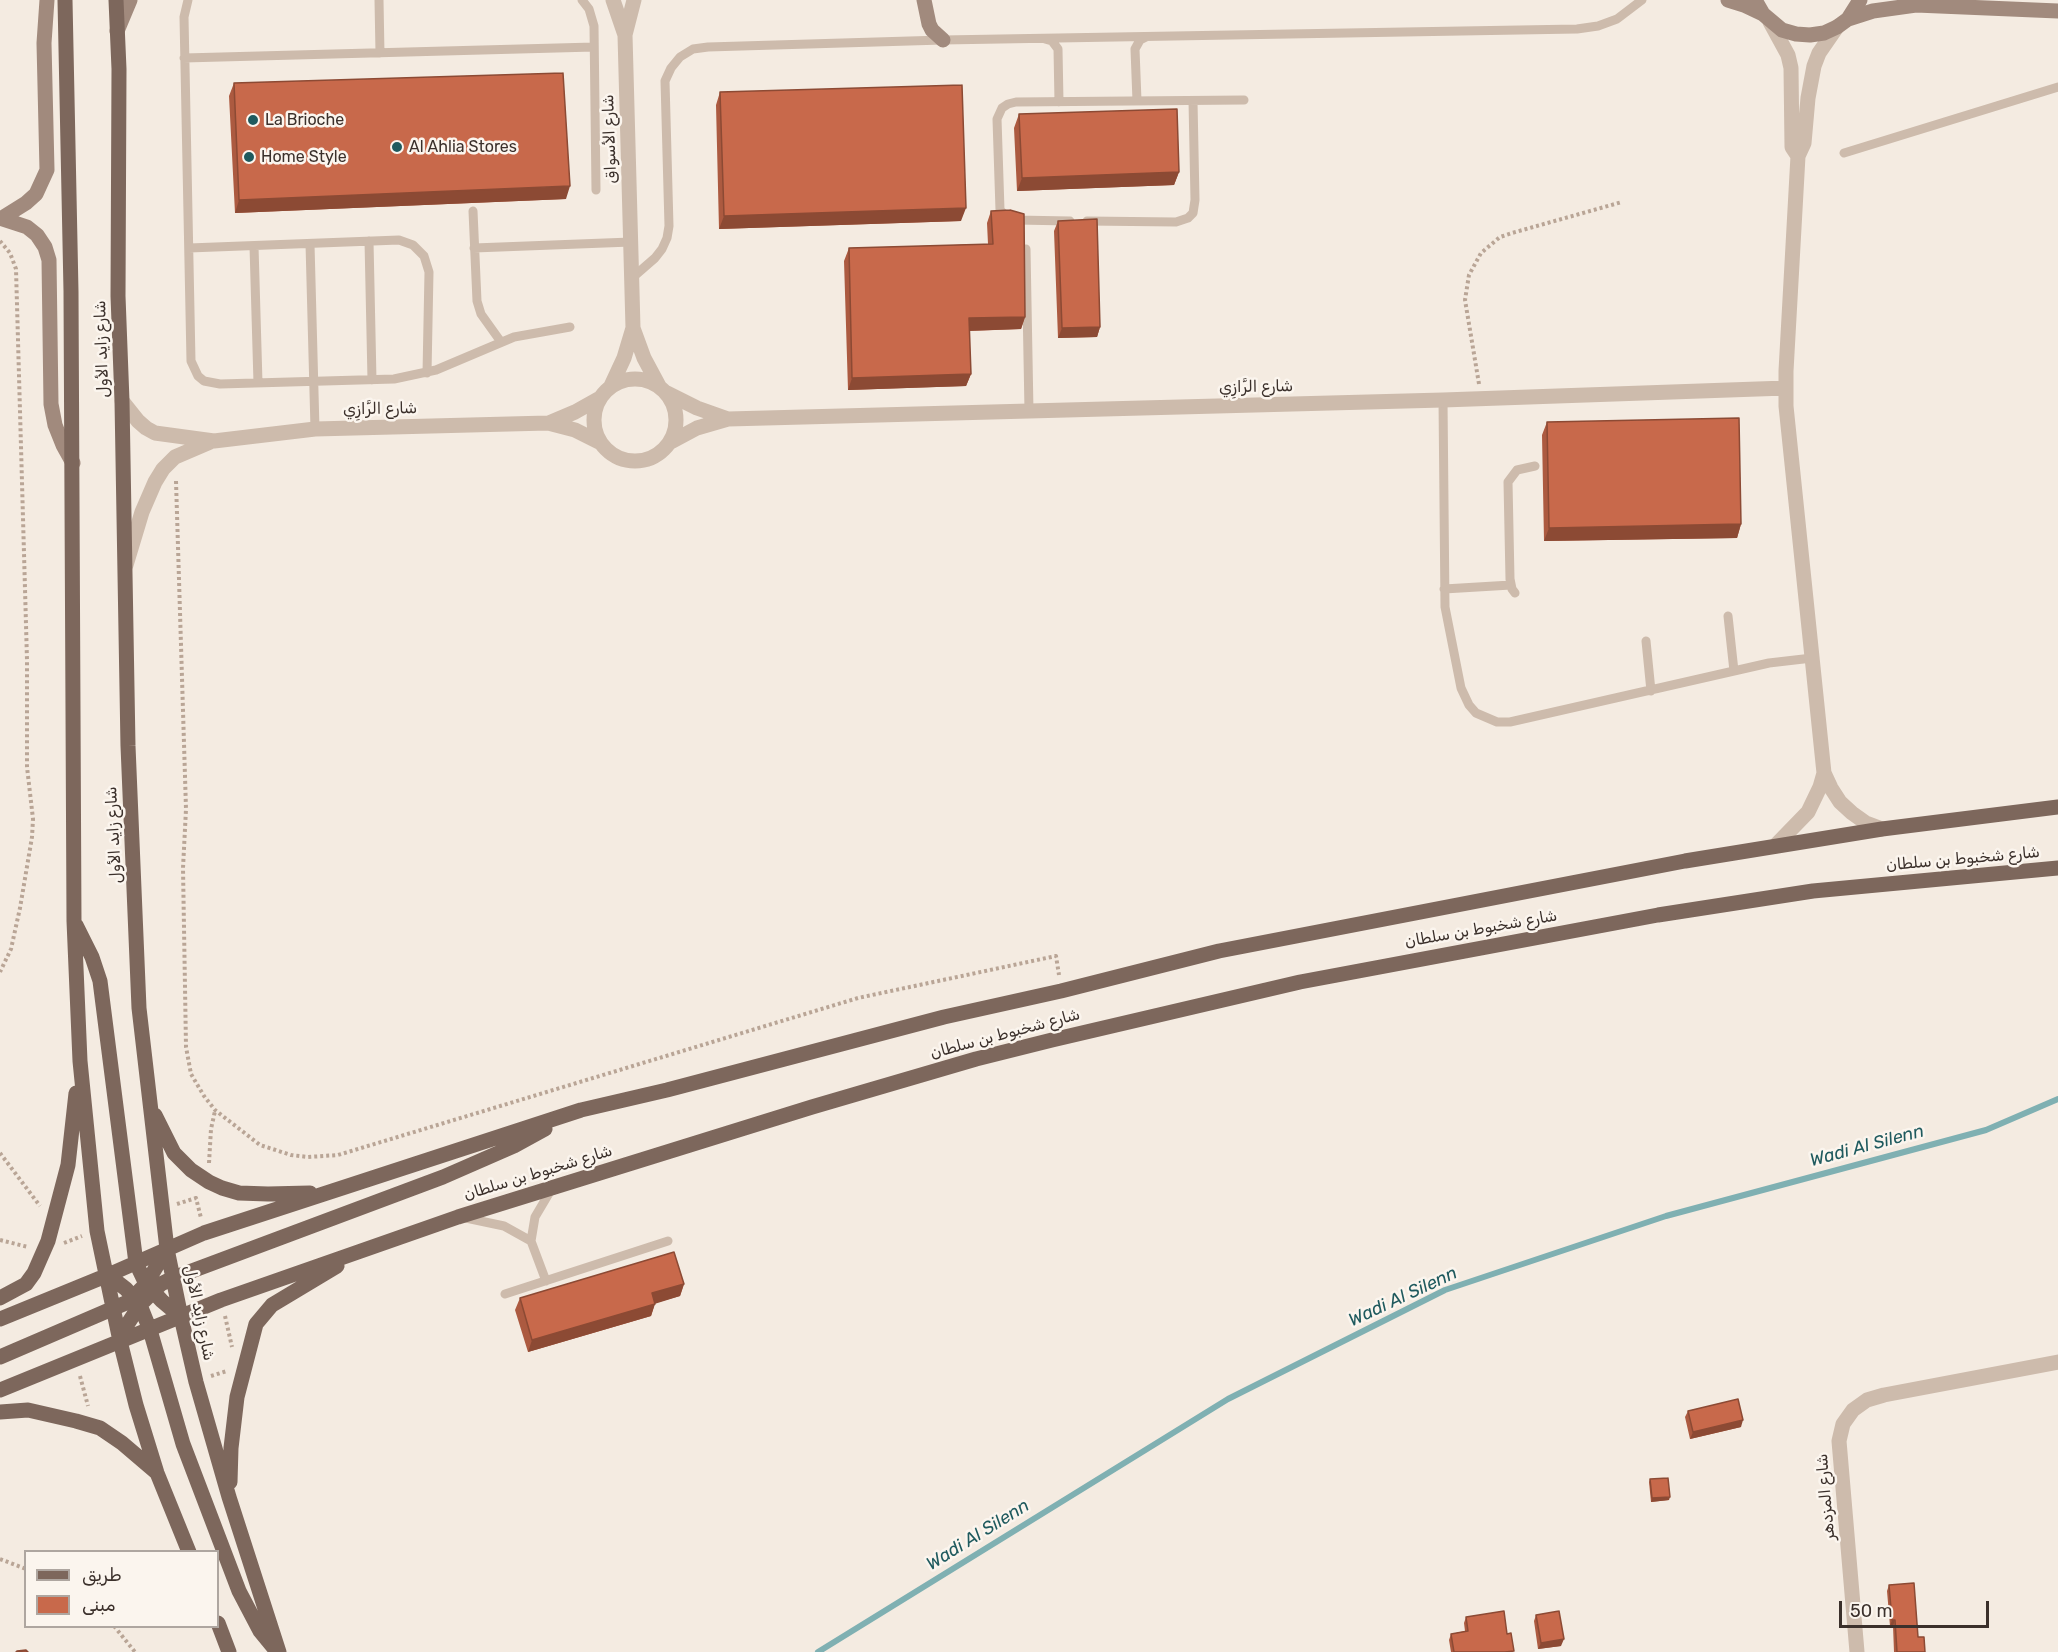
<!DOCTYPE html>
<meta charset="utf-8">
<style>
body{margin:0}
#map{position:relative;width:2058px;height:1652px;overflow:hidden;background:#f4ebe1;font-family:Rubik,Vazirmatn,sans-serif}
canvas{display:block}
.legend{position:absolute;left:24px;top:1550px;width:195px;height:78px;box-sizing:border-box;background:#fbf5ee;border:2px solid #aea6a0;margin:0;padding:8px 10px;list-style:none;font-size:18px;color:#3b302b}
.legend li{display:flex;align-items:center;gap:12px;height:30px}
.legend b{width:30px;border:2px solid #aea6a0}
.scale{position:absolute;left:1839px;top:1601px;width:150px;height:27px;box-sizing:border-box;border:3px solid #3b302b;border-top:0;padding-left:8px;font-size:18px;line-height:21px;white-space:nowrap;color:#3b302b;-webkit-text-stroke:4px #fbf5ee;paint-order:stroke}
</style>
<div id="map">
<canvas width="2058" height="1652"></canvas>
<ul class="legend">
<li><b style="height:8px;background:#7d675c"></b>طريق</li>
<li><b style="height:16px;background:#c8694b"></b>مبنى</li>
</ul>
<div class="scale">50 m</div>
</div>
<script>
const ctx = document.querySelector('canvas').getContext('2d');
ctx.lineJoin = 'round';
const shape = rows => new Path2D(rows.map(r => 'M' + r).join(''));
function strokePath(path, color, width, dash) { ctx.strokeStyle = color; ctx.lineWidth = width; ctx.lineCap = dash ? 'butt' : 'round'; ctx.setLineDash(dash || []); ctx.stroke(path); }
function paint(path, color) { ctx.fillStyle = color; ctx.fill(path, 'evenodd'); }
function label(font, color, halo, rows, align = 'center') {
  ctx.font = font + ' Rubik,Vazirmatn,sans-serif'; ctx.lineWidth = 5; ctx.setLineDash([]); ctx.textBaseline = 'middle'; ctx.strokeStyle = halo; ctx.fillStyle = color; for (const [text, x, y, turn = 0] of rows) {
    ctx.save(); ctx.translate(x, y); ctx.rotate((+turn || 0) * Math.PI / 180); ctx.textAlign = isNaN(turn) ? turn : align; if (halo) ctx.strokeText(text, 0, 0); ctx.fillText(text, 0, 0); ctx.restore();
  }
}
strokePath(shape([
 [818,1652,1228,1399,1445,1290,1666,1216,1986,1130,2058,1099]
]), '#7fb0b2', 6);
strokePath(shape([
 [0,241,10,253,16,269,27,660,27,767,33,819,32,837,20,908,11,949,0,972],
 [1479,384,1465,300,1469,275,1481,253,1500,237,1512,233,1622,202],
 [176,481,186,809,183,868,186,1047,191,1074,204,1096,215,1110,260,1145,291,1155,308,1157,338,1155,858,998,1056,956,1059,975],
 [0,1153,40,1206],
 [209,1163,211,1129,215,1111],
 [177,1204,196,1198,201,1218],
 [0,1240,28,1247],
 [64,1243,82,1236],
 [225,1316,232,1347],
 [80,1376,88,1406],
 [211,1376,227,1371],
 [0,1559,26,1569],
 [114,1626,135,1652]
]), '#b9a596', 4, [3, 3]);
strokePath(shape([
 [188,0,184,17,191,361,198,376,204,381,220,384,394,379,436,370,514,337,570,327],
 [379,0,380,53],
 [582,0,589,9,594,26,596,190],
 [1045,39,1052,41,1058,49,1059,102],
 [184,58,594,47],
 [1137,101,1135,49,1140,40,1146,37],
 [1844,153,2058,87],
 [473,211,477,301,481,314,501,342],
 [1070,221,1016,220,1009,219,1000,210,997,119,1002,108,1008,104,1016,102,1244,100],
 [1087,221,1176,222,1188,218,1193,213,1195,200,1193,101],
 [369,241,372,380],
 [310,244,315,429],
 [254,246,258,383],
 [189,248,399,240,413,245,424,256,429,272,427,373],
 [474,248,631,242],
 [1026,249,1029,411],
 [632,278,655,258,662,249,667,238,669,226,665,81,671,68,680,57,693,49,708,47,943,40,1577,29,1598,26,1617,19,1642,0],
 [1443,400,1445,607,1461,688,1469,705,1476,713,1497,722,1510,722,1769,663,1812,658],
 [1444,589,1511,585],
 [1515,593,1512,589,1510,579,1508,482,1517,470,1535,466],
 [1728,616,1734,671],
 [1646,641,1651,691],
 [466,1218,504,1226,531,1241],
 [546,1281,531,1241,535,1217,551,1190],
 [505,1294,668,1241]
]), '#cdbbac', 9);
strokePath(shape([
 [613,0,625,35],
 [1770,22,1788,55,1791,68,1792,147,1798,156],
 [1837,27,1819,53,1814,66,1808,98,1804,143,1798,156,1786,371,1786,406,1824,773,1831,788,1840,802,1852,813,1866,823,1882,829],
 [633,328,644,358,659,386],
 '594 420a41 41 0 1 1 82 0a41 41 0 1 1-82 0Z',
 [611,386,624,358,633,328,625,35,634,0],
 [667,393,697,408,728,419],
 [122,401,138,421,146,428,155,433,214,441,315,429,548,423,575,430,601,443],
 [549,423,575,412,600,398],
 [669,443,697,428,728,419,1443,400,1786,388],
 [126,565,142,512,155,482,163,469,175,457,210,442],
 [1775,846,1808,812,1820,787,1824,773],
 [1857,1652,1839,1441,1843,1424,1853,1410,1867,1400,1884,1395,2058,1362]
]), '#cdbbac', 15);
strokePath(shape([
 [924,0,929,24,932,30,943,40],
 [1728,0,1744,5,1763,14],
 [1755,0,1763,14,1782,30,1796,34,1810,35,1824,33,1837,27,1848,19,1860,0],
 [1848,19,1873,11,1916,5,2058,11],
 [117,31,130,0],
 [0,218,27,227,37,235,45,247,49,260,51,404,55,425,63,445,73,463],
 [2,218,26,203,36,194,47,170,44,43,47,0]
]), '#a18a7d', 15);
strokePath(shape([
 [65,0,71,291,74,921,80,1061,97,1231,120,1341,136,1405,157,1473,189,1552],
 [116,0,119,69,118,296,122,401,128,746,139,1008,167,1249,181,1317,196,1382,229,1497,279,1652],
 [76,925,92,957,100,981,136,1263,146,1284,162,1301,181,1317],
 [155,1115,174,1153,191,1170,209,1182,222,1188,239,1193,268,1194,310,1193],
 [108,1275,126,1289,140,1305,150,1330,183,1444,239,1591,260,1631,274,1648],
 [0,1298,26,1284,34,1273,48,1241,68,1165,76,1093],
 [0,1319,108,1275,204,1233,581,1110,667,1090,944,1017,1061,991,1219,951,1685,861,1882,829,2058,807],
 [120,1341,125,1328,140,1305,161,1284,173,1278,443,1177,514,1146,545,1129],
 [0,1357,128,1302,146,1284,167,1249],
 [0,1390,221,1300,458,1217,812,1107,976,1059,1052,1040,1300,982,1658,915,1813,891,2058,868],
 [0,1412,28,1410,76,1421,100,1428,122,1443,156,1472],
 [230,1482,231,1448,237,1397,256,1324,272,1305,337,1266],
 [218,1623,229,1652]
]), '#7d675c', 15);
paint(shape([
 [234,83,566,199,235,213,229,96],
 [720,92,961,221,719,229,716,105],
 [1019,114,1179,172,1174,185,1017,191,1014,128],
 [991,211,1025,317,1021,329,969,331,971,374,966,386,848,390,844,261,849,248,988,244,987,223],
 [1058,221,1100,327,1097,337,1058,338,1054,231],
 [1547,422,1741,524,1737,538,1544,541,1542,435],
 [684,1284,680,1296,655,1303,651,1316,528,1352,515,1310,520,1298],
 [1688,1411,1741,1427,1690,1439,1685,1417],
 [1650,1479,1669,1500,1651,1502,1649,1482],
 [1889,1585,1918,1637,1925,1652,1894,1652,1893,1626,1890,1626,1887,1591],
 [1536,1615,1561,1646,1538,1649,1534,1621],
 [1466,1617,1507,1634,1513,1652,1451,1652,1449,1640,1451,1634,1465,1631,1464,1623]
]), '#ac5a40');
paint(shape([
 [1179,172,1174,185,1017,191,1022,178],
 [570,186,566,199,235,213,239,200],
 [966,208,961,221,719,229,724,216],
 [1025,317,1021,329,964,331,969,318],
 [1100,327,1097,337,1058,338,1062,328],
 [971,374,966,386,848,390,852,378],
 [1741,524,1737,538,1544,541,1549,528],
 [684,1284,680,1296,648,1306,652,1293],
 [655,1304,651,1316,528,1352,532,1340],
 [1743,1420,1741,1427,1690,1439,1693,1432],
 [1670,1497,1669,1500,1651,1502,1652,1498],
 [1892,1620,1895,1620,1893,1626,1890,1626],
 [1564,1639,1561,1646,1538,1649,1541,1643]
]), '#8c4a34');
const building = shape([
 [563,73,570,186,239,200,234,83,563,73],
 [962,85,966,208,724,216,720,92,962,85],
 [1177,109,1179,172,1022,178,1019,114,1177,109],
 [1010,210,1024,214,1025,317,969,318,971,374,852,378,849,248,993,244,991,211,1010,210],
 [1097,219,1100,327,1062,328,1058,221,1097,219],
 [1739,418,1741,524,1549,528,1547,422,1739,418],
 [674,1252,684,1284,652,1293,655,1304,532,1340,520,1298,674,1252],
 [1738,1399,1743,1420,1693,1432,1688,1411,1738,1399],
 [1668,1478,1670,1497,1652,1498,1650,1479,1668,1478],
 [1914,1583,1918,1637,1924,1637,1925,1652,1897,1652,1895,1620,1892,1620,1889,1585,1914,1583],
 [1504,1611,1507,1634,1511,1633,1514,1651,1505,1652,1454,1652,1451,1634,1468,1631,1466,1617,1504,1611],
 [1559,1611,1564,1639,1541,1643,1536,1615,1559,1611],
 [26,1650,28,1652,16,1652,17,1651,26,1650]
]);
paint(building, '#c8694b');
strokePath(building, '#8c4a34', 1.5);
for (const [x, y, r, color] of [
 [253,120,6,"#1f5a5e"],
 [397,147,6,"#1f5a5e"],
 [249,157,6,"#1f5a5e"]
]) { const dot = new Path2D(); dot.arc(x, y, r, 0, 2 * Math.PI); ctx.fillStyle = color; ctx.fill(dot); strokePath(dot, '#fbf5ee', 2); }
label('16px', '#3b302b', '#fbf5ee', [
 ["La Brioche",265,120],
 ["Al Ahlia Stores",409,147],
 ["Home Style",261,157]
], 'left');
label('16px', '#3b302b', '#fbf5ee', [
 ["شارع الأسواق",610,139,-92],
 ["شارع زايد الأول",102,349,-92],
 ["شارع الرَّازِي",1256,387,-1],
 ["شارع الرَّازِي",380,409,-1],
 ["شارع زايد الأول",114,835,-93],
 ["شارع شخبوط بن سلطان",1963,859,-5],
 ["شارع شخبوط بن سلطان",1481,929,-10],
 ["شارع شخبوط بن سلطان",1005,1034,-15],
 ["شارع شخبوط بن سلطان",538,1173,-17],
 ["شارع زايد الأول",199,1313,78],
 ["شارع المزدهر",1826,1497,-95]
]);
label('italic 18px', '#1f5a5e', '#fbf5ee', [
 ["Wadi Al Silenn",1867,1146,-15],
 ["Wadi Al Silenn",1403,1297,-25],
 ["Wadi Al Silenn",978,1535,-32]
]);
</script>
